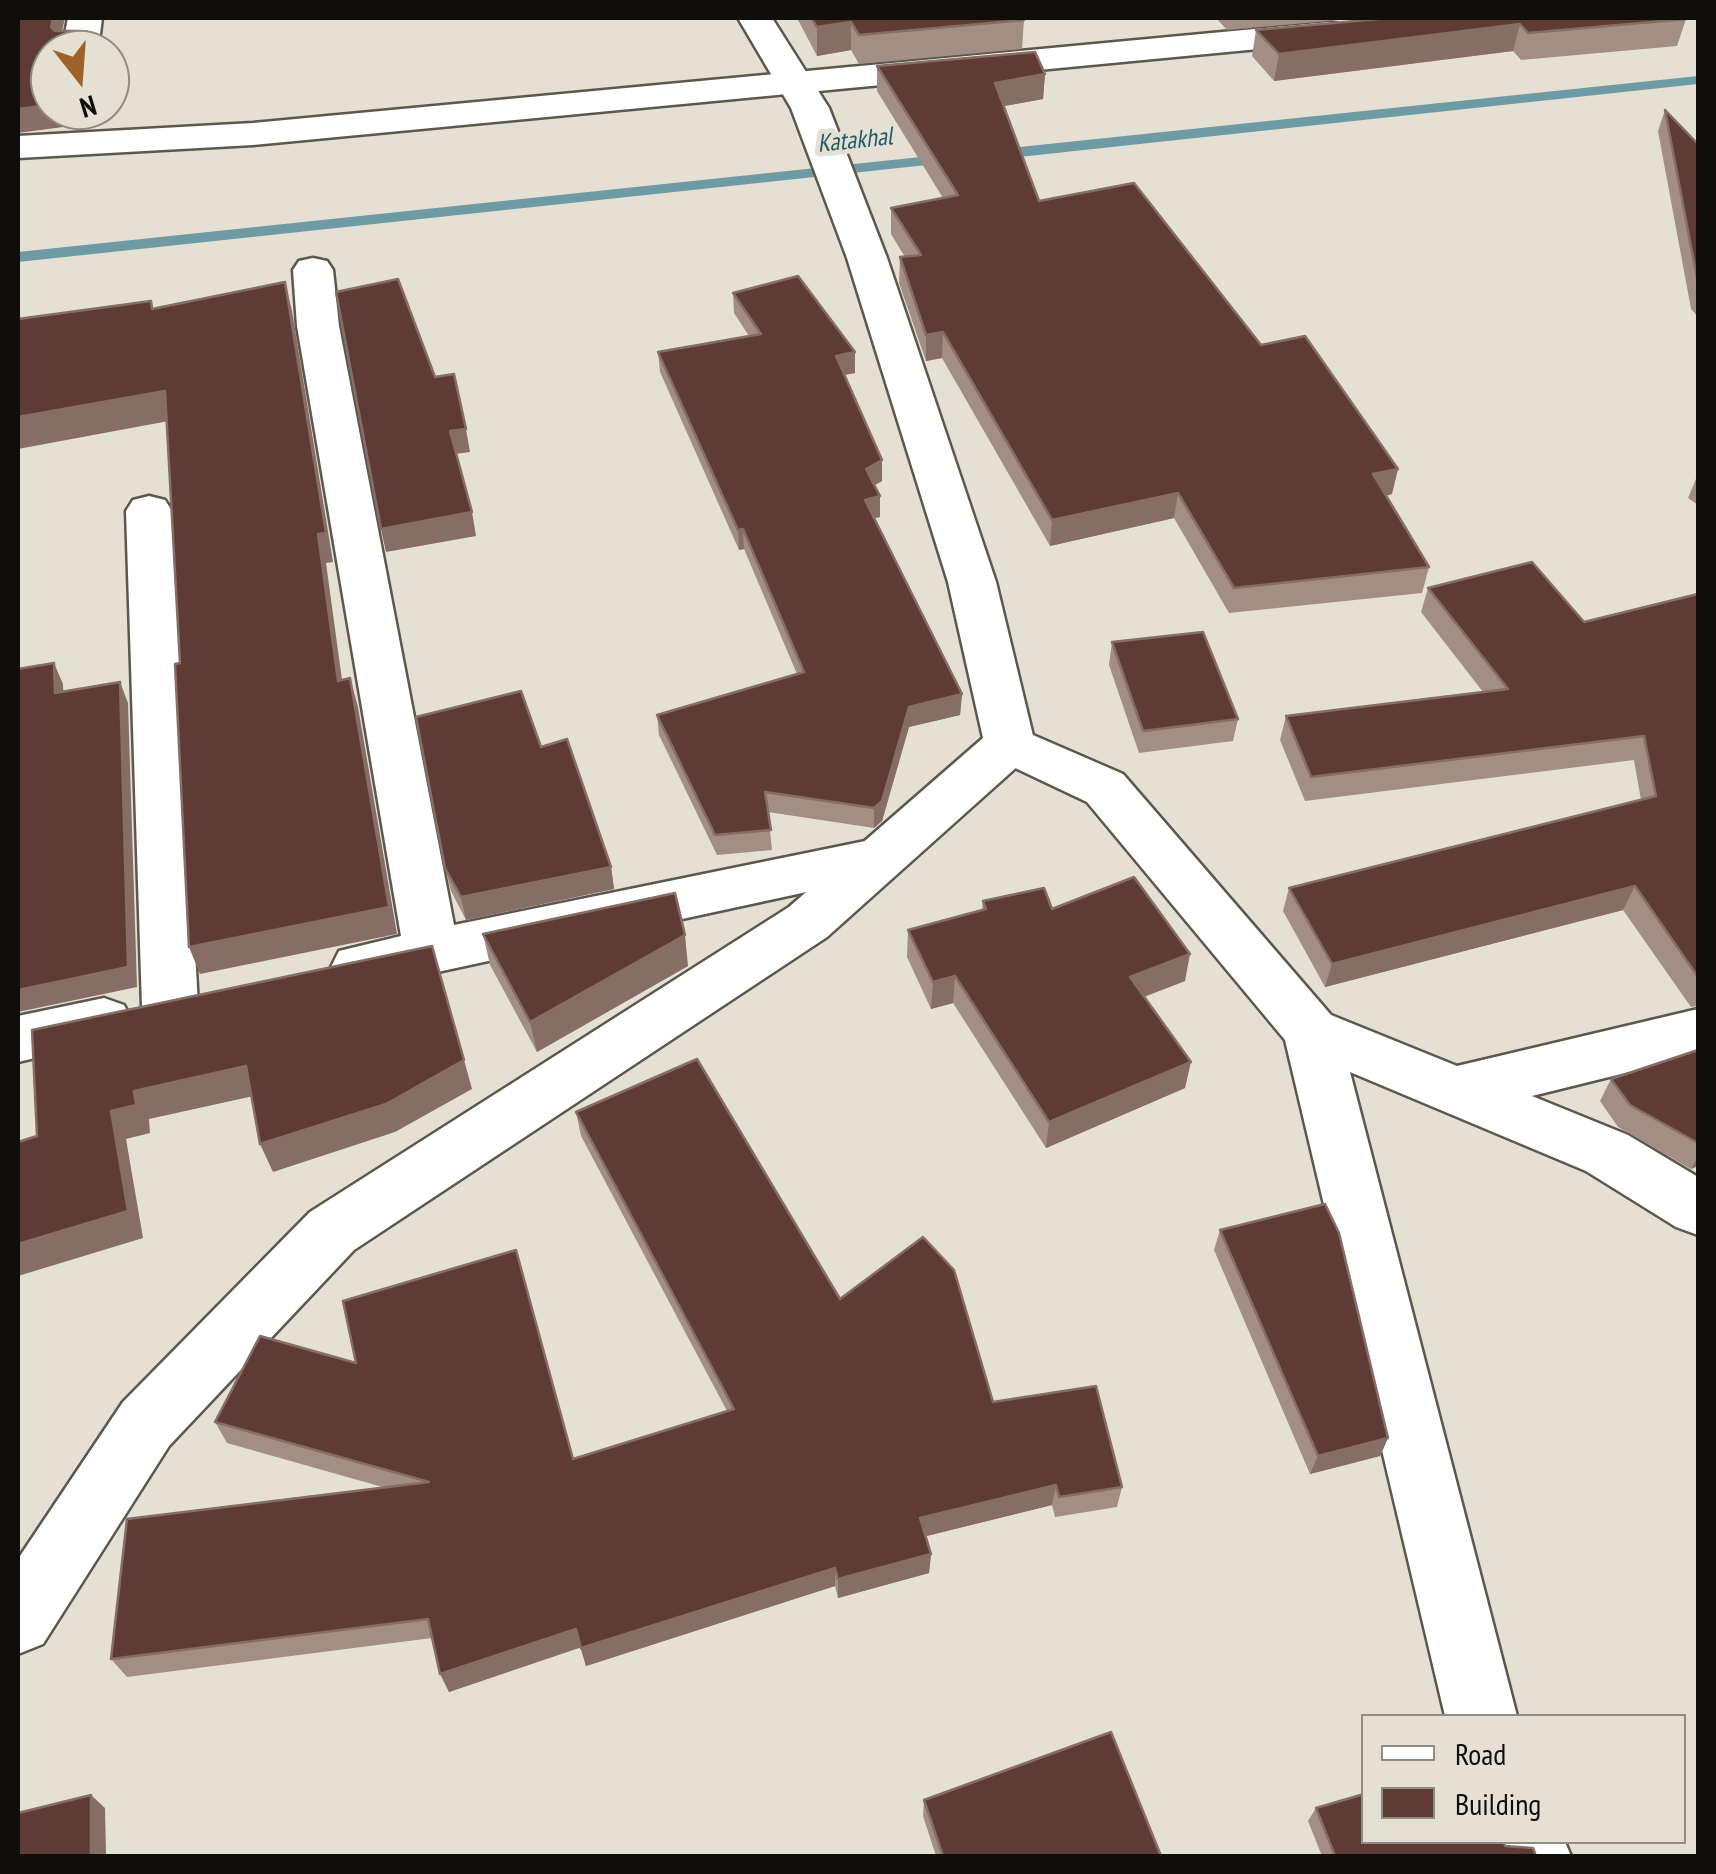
<!DOCTYPE html>
<style>
body{margin:0}
#map{position:relative;width:1716px;height:1874px;overflow:hidden;background:#e5e0d4;font-family:"PT Sans Narrow",sans-serif}
canvas{display:block}
.frame{position:absolute;inset:0;border:20px solid #0f0e0a;pointer-events:none}
.legend{position:absolute;left:1361px;top:1714px;width:325px;height:130px;box-sizing:border-box;background:#e5e0d4;border:2px solid #8f8c83;margin:0;padding:12px 18px;list-style:none;font-size:30px;color:#0f0e0a}
.legend li{display:flex;align-items:center;gap:20px;height:50px}
.legend b{width:50px;border:2px solid #8f8c83}
.north{position:absolute;left:30px;top:30px;width:100px;height:100px;box-sizing:border-box;background:#e5e0d4;border:2px solid #8f8c83;border-radius:50%;rotate:163deg;font-size:28px;font-weight:700;line-height:40px;text-align:center;color:#0f0e0a}
.north::after{content:'';display:block;margin:auto;width:35px;height:45px;background:#a1612b;clip-path:polygon(50% 0,100% 100%,50% 72%,0 100%)}
</style>
<div id="map">
<canvas width="1716" height="1874"></canvas>
<div class="frame"></div>
<ul class="legend">
<li><b style="height:12px;background:#fff"></b>Road</li>
<li><b style="height:28px;background:#5e3c35"></b>Building</li>
</ul>
<div class="north">N</div>
</div>
<script>
const ctx = document.querySelector('canvas').getContext('2d');
ctx.lineJoin = 'round';
const shape = rows => new Path2D(rows.map(r => 'M' + r).join(''));
function paint(path, color) { ctx.fillStyle = color; ctx.fill(path, 'evenodd'); }
function strokePath(path, color, width, dash) { ctx.strokeStyle = color; ctx.lineWidth = width; ctx.lineCap = dash ? 'butt' : 'round'; ctx.setLineDash(dash || []); ctx.stroke(path); }
function label(font, color, halo, rows, align = 'center') {
  ctx.font = font + ' "PT Sans Narrow",sans-serif'; ctx.lineWidth = 10; ctx.setLineDash([]); ctx.textBaseline = 'middle'; ctx.strokeStyle = halo; ctx.fillStyle = color; for (const [text, x, y, turn = 0] of rows) {
    ctx.save(); ctx.translate(x, y); ctx.rotate((+turn || 0) * Math.PI / 180); ctx.textAlign = isNaN(turn) ? turn : align; if (halo) ctx.strokeText(text, 0, 0); ctx.fillText(text, 0, 0); ctx.restore();
  }
}
paint(shape([
 [1698,76,1698,84,991,160,983,155,991,150,1698,76],
 [949,154,957,159,955,162,18,262,18,252,949,154]
]), '#6e9ba3');
const minor = shape([
 [68,18,102,18,98,50,62,50,68,18],
 [1329,22,1342,25,1347,33,1342,41,253,145,18,158,18,136,253,123,1329,22],
 [313,258,327,261,333,270,339,326,454,925,880,838,899,844,907,858,899,872,359,989,339,983,331,967,339,951,401,936,297,326,293,270,299,261,313,258],
 [149,496,165,500,172,511,198,1007,190,1023,170,1030,150,1023,142,1007,126,511,133,500,149,496],
 [1010,725,1123,774,1331,1015,1457,1066,1698,1009,1698,1055,1532,1096,1628,1135,1698,1177,1698,1235,1676,1227,1586,1171,1350,1072,1517,1716,1445,1716,1285,1040,1087,802,992,757,985,744,992,731,1010,725],
 [104,998,124,1005,132,1021,124,1037,18,1062,18,1016,104,998],
 [1491,1842,1565,1842,1571,1856,1497,1856,1491,1842]
]);
const tertiary = shape([
 [738,18,772,18,829,108,887,258,996,582,1035,744,1028,757,827,937,354,1250,169,1446,43,1644,18,1654,18,1559,123,1402,310,1212,789,907,983,738,948,582,847,258,791,108,738,18]
]);
strokePath(minor, '#5c584d', 5);
strokePath(tertiary, '#5c584d', 5);
paint(minor, '#fff');
paint(tertiary, '#fff');
paint(shape([
 [797,18,1023,18,1024,20,1022,49,859,64,851,50,817,56],
 [1216,18,1362,18,1227,30],
 [1686,19,1677,46,1521,60,1513,51,1274,81,1252,56,1256,30],
 [877,66,1045,74,1043,99,1004,106,1039,201,1261,345,1392,494,1386,496,1429,567,1422,593,1229,613,1174,518,1050,546,942,358,926,361,899,283,900,257,905,257,891,234,891,208,943,198,877,91],
 [1665,110,1698,144,1698,317,1691,309,1658,131],
 [733,293,855,373,845,375,882,460,882,481,874,485,880,496,880,517,875,518,962,694,960,715,909,727,882,821,874,828,768,812,772,850,717,855,659,735,657,715,797,674,744,549,739,550,660,372,658,352,749,336,734,313],
 [1698,474,1698,505,1688,498],
 [1428,588,1584,622,1698,594,1698,1006,1691,1007,1623,910,1325,987,1283,911,1289,888,1641,800,1634,760,1305,801,1280,740,1286,716,1483,692,1421,612],
 [1112,642,1238,719,1233,741,1139,753,1109,665],
 [541,747,611,867,614,889,466,920,451,891,445,868],
 [983,901,1052,909,1185,981,1144,997,1185,1088,1046,1148,953,1003,931,1009,907,957,908,930,982,910],
 [483,934,688,966,537,1052,490,965],
 [1698,1050,1698,1166,1691,1169,1618,1127,1600,1101,1611,1079],
 [576,1112,840,1299,1122,1487,1117,1507,1055,1517,1052,1505,925,1536,931,1554,929,1573,838,1598,835,1586,586,1666,580,1647,449,1692,432,1638,127,1677,111,1659,386,1488,227,1443,215,1422,573,1459,727,1411,581,1136],
 [1220,1230,1388,1438,1380,1456,1310,1474,1214,1250],
 [924,1800,1161,1856,936,1856,923,1816],
 [1316,1808,1505,1846,1536,1856,1322,1856,1308,1821]
]), '#a28e84');
paint(shape([
 [53,18,65,18,58,49,51,27],
 [851,22,851,50,817,56,817,27],
 [1520,24,1513,51,1274,81,1279,54],
 [1045,74,1043,99,994,108,995,83],
 [50,105,50,110,91,110,93,123,18,133,18,109],
 [285,282,292,311,333,562,326,563,346,709,338,681],
 [943,332,942,358,926,361,926,335],
 [855,352,855,373,836,376,836,356],
 [165,391,174,420,18,449,18,417],
 [466,429,470,452,455,454,450,431],
 [882,460,882,481,866,490,866,469],
 [1398,469,1392,494,1366,499,1373,474],
 [1178,493,1174,518,1050,546,1052,520],
 [880,496,880,517,865,520,865,500],
 [472,512,476,536,386,552,381,529],
 [743,529,744,549,739,550,738,530],
 [54,663,63,684,64,715,55,693],
 [350,678,358,707,397,934,200,974,189,947],
 [120,682,128,703,137,987,18,1012,18,990],
 [962,694,960,715,909,727,882,821,874,828,874,808,909,707],
 [611,867,614,889,466,920,461,897],
 [1635,886,1623,910,1325,987,1332,964],
 [685,935,688,966,537,1052,530,1022],
 [1190,954,1185,981,1125,1004,1130,977],
 [955,976,953,1003,931,1009,933,982],
 [464,1060,472,1089,395,1132,273,1172,260,1144],
 [1191,1062,1185,1088,1046,1148,1049,1122],
 [246,1066,258,1095,149,1119,150,1133,126,1139,143,1238,18,1276,18,1244,111,1111,134,1091],
 [1698,1157,1698,1166,1691,1169],
 [1388,1438,1380,1456,1310,1474,1318,1456],
 [1056,1485,1052,1505,919,1538,920,1518],
 [931,1554,929,1573,838,1598,838,1579],
 [835,1568,835,1586,586,1666,581,1648],
 [576,1629,582,1647,449,1692,440,1674],
 [91,1795,105,1808,106,1856,91,1856]
]), '#866d65');
const building = shape([
 [18,18,53,18,51,27,55,31,78,31,80,50,50,50,50,105,18,109,18,18],
 [811,18,1023,18,1024,20,859,35,851,22,817,27,811,18],
 [1389,18,1685,18,1686,19,1528,33,1520,24,1279,54,1256,30,1389,18],
 [1035,52,1045,74,995,83,1039,201,1134,183,1261,345,1305,336,1398,469,1373,474,1429,567,1234,588,1178,493,1052,520,943,332,926,335,900,257,921,255,891,208,958,195,877,66,1035,52],
 [1665,110,1698,144,1698,283,1665,110],
 [798,276,855,352,836,356,882,460,866,469,880,496,865,500,962,694,909,707,882,801,874,808,765,792,771,830,715,835,657,715,804,672,743,529,738,530,658,352,761,334,733,293,798,276],
 [398,279,435,377,454,374,466,429,450,431,472,512,381,529,336,292,398,279],
 [285,282,326,533,318,534,338,681,350,678,389,907,189,947,175,664,180,663,165,391,18,417,18,319,151,301,152,309,285,282],
 [1532,562,1584,622,1698,594,1698,977,1635,886,1332,964,1289,888,1656,796,1644,736,1311,777,1286,716,1508,689,1428,588,1532,562],
 [1203,632,1238,719,1143,731,1112,642,1203,632],
 [54,663,55,693,120,682,128,967,18,990,18,669,54,663],
 [521,691,541,747,567,739,611,867,461,897,445,868,416,717,521,691],
 [1134,877,1190,954,1130,977,1191,1062,1049,1122,955,976,933,982,908,930,986,909,983,901,1044,888,1052,909,1134,877],
 [675,893,685,935,530,1022,483,934,675,893],
 [432,946,464,1060,386,1104,260,1144,246,1066,134,1091,136,1105,111,1111,128,1211,18,1244,18,1142,37,1136,32,1030,432,946],
 [1698,1050,1698,1143,1630,1105,1611,1079,1698,1050],
 [697,1059,840,1299,923,1237,954,1270,993,1402,1096,1386,1122,1487,1059,1497,1056,1485,920,1518,931,1554,838,1579,835,1568,581,1648,576,1629,440,1674,428,1619,111,1659,127,1519,429,1482,215,1422,260,1336,356,1363,343,1301,516,1250,573,1459,734,1409,576,1112,697,1059],
 [1325,1204,1339,1233,1388,1438,1318,1456,1220,1230,1325,1204],
 [1111,1732,1161,1856,943,1856,924,1800,1111,1732],
 [1364,1794,1364,1842,1504,1842,1505,1846,1533,1848,1536,1856,1335,1856,1316,1808,1364,1794],
 [91,1795,91,1856,18,1856,18,1813,91,1795]
]);
paint(building, '#5e3c35');
strokePath(building, '#866d65', 2.5);
label('italic 25px', '#215e69', '#e5e0d4', [
 ["Katakhal",855,141,-6]
]);
</script>
